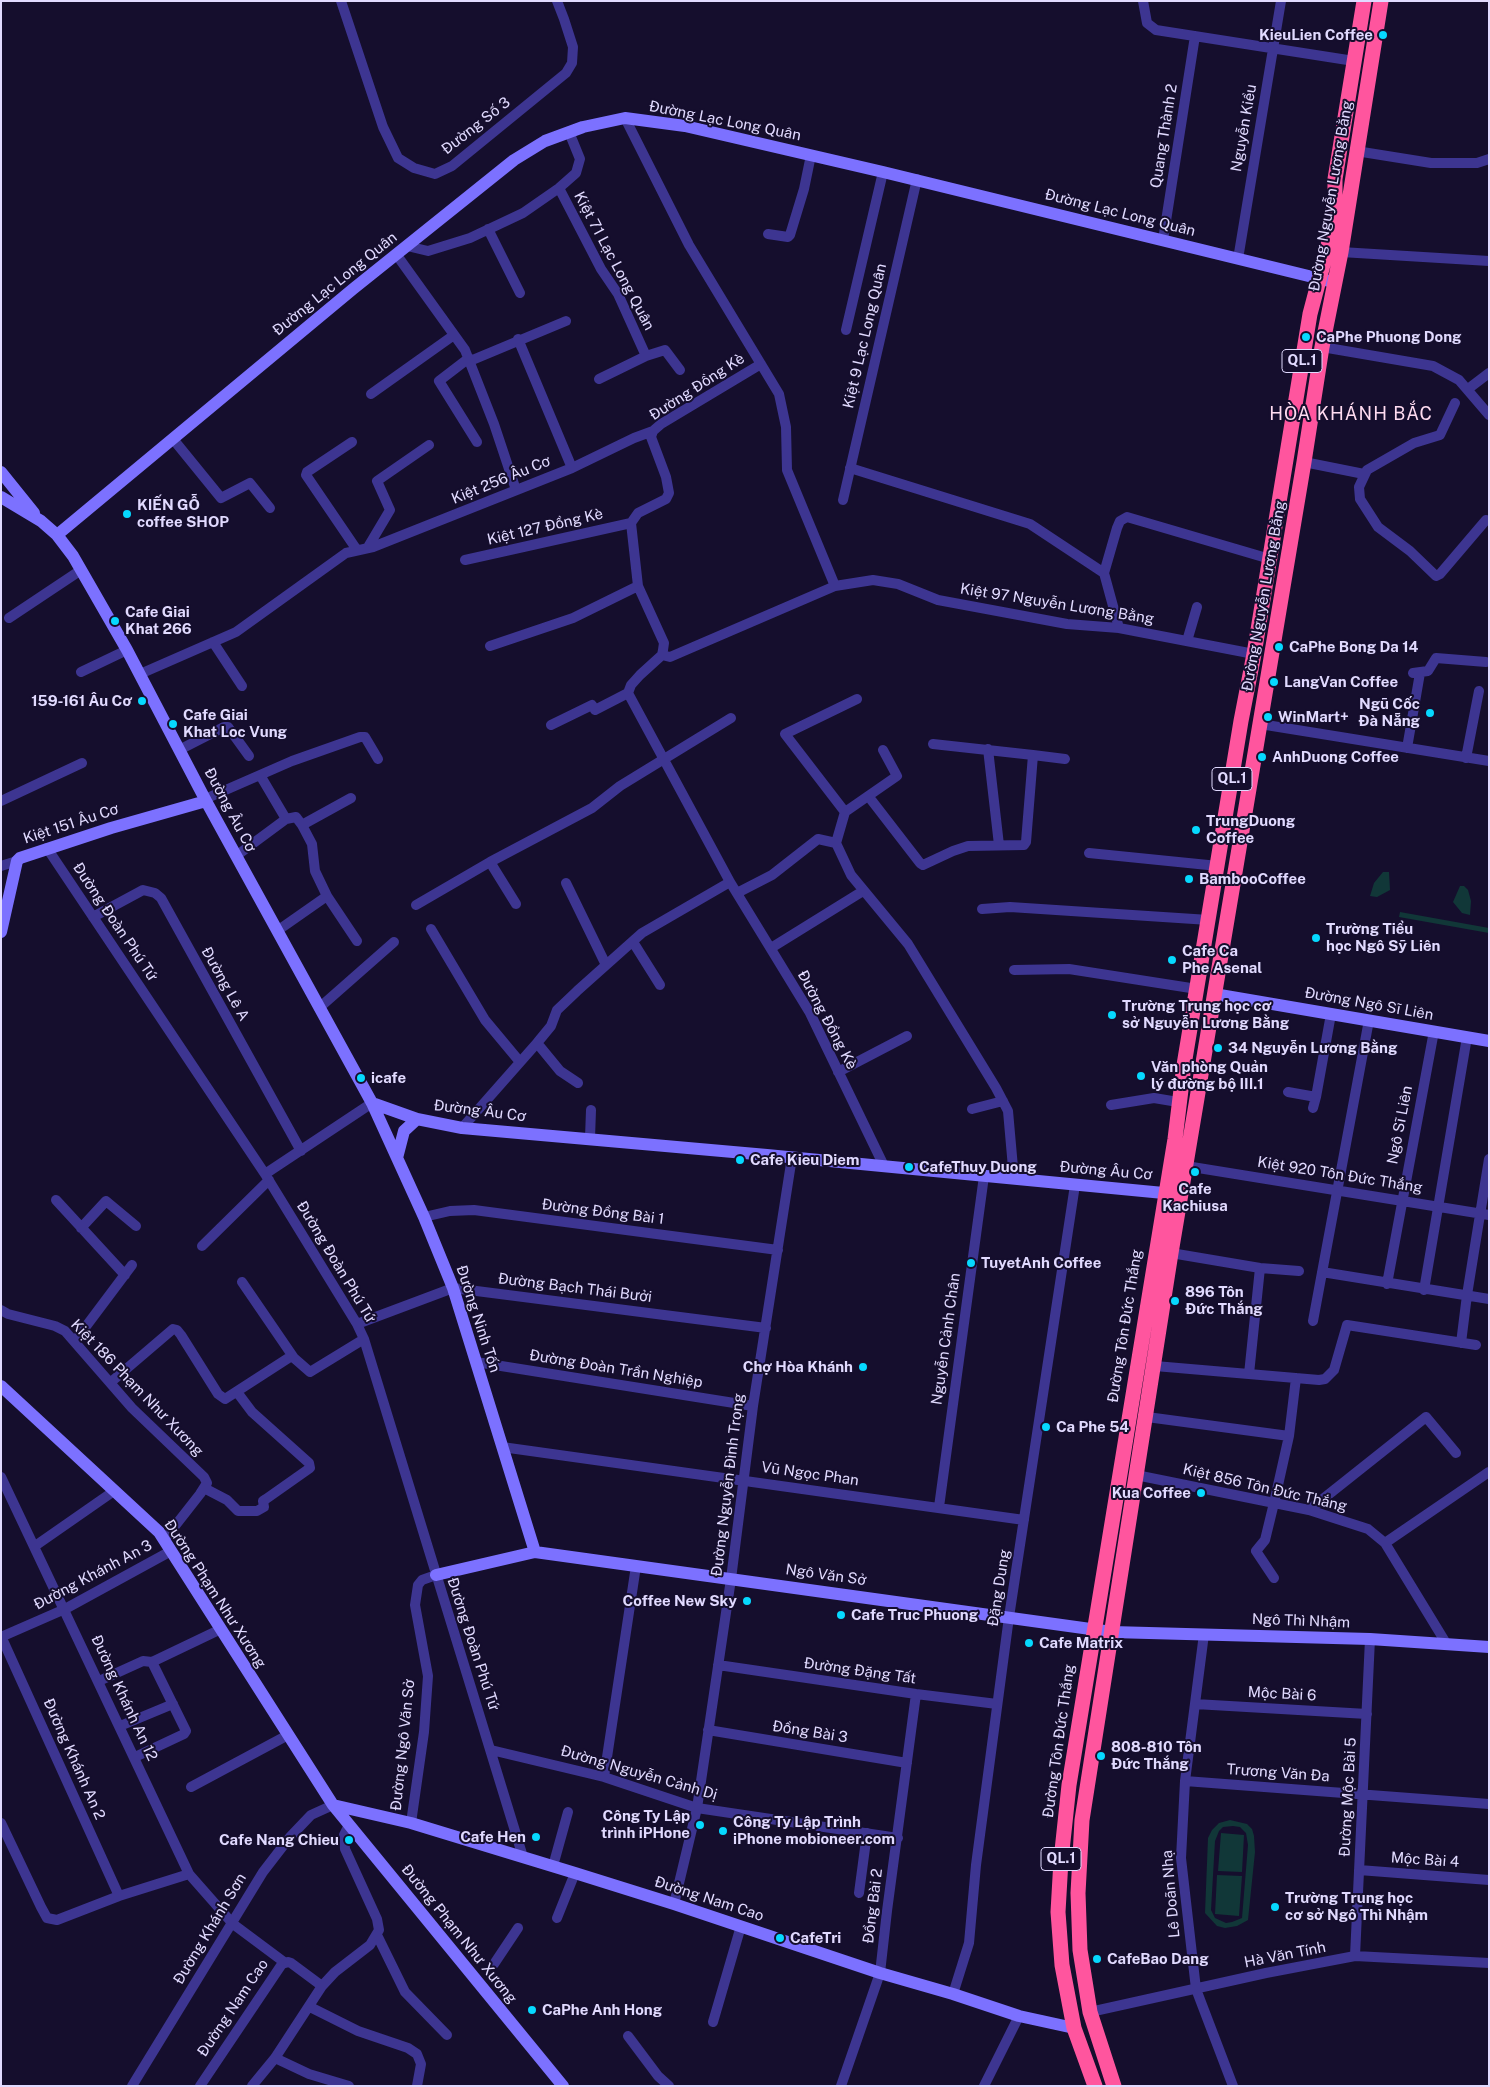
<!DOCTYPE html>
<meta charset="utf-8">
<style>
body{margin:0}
#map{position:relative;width:1490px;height:2087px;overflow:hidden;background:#150e2d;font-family:"Public Sans",sans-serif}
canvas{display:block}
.frame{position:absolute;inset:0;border:2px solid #e1daff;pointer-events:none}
</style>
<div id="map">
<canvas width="1490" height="2087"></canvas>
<div class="frame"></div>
</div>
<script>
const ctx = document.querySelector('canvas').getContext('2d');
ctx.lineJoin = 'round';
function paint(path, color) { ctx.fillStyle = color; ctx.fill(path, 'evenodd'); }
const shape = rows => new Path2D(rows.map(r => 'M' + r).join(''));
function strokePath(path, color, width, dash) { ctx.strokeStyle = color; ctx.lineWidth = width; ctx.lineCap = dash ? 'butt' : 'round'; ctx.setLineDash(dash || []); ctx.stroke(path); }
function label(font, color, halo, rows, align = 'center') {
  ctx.font = font + ' "Public Sans",sans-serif'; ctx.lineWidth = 4; ctx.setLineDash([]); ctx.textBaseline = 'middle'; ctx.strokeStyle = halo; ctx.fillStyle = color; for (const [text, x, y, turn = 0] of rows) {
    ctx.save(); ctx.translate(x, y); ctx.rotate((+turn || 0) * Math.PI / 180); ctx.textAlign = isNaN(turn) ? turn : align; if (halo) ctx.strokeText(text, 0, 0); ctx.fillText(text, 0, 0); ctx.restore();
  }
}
paint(shape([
 [1383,872,1389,872,1390,890,1377,897,1370,896,1374,883],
 [1460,886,1464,886,1468,890,1471,901,1470,915,1462,913,1453,902],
 [1400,912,1489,928,1489,933,1399,917],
 [1230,1820,1247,1824,1252,1829,1254,1836,1255,1852,1248,1920,1237,1926,1225,1928,1217,1926,1205,1913,1208,1838,1212,1830,1219,1823],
 [1233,1826,1240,1827,1246,1833,1248,1845,1242,1918,1232,1922,1226,1923,1215,1918,1211,1910,1215,1841,1219,1831,1223,1827],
 [1221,1833,1244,1835,1242,1872,1218,1871],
 [1217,1875,1242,1876,1239,1916,1215,1914]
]), '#113738');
strokePath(shape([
 [341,1,383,127,398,158,414,168,435,174,452,166,566,73,572,63,573,47,564,19,557,1],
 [1143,1,1147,23,1156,30,1354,61],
 [625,118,689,245,779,394,786,427,787,470,835,586],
 [1356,151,1431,163,1477,163,1489,159],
 [559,188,601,269,618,294,646,356,599,379],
 [488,229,520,293],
 [768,234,788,237,790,235,804,189,811,155],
 [1163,240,1195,36],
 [407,246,428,251,470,238,523,213,559,188,576,173,580,159,569,132],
 [1341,252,1489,261],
 [396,254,465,350,494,424,516,490],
 [1238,259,1281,1],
 [846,330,883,172],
 [518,339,572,468],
 [1322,347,1433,366,1459,380,1489,415],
 [646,356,665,350,680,370],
 [469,358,439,381,477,442],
 [470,361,566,321],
 [761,364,661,424,653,431,651,437,666,477,669,493,666,499,638,513,631,523,638,586,664,643,663,650,662,655,640,675,631,685,628,693,730,882,810,1013,884,1166],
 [1468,389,1489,373],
 [371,394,454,335],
 [1455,403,1440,435,1414,443,1367,470,1359,487,1360,499,1378,527,1410,551,1436,576,1440,574,1486,520],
 [173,439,221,498,250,483,270,508],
 [352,442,307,472,306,475,357,550],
 [1304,462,1364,474],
 [850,468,1030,524,1104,573,1119,628],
 [843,500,917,179],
 [368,547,390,510,377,481,429,445],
 [465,560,631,523],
 [1104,573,1117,528,1120,521,1127,517,1270,559],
 [9,618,81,570],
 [1187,641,1197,607],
 [213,642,242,686],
 [490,646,573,618,638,586],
 [662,655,670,657,835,586,873,580,898,584,938,600,1067,624,1119,628,1254,654],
 [81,672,127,650],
 [1413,673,1428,671,1436,658,1486,662],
 [140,674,236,632,346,553,373,547,572,468,634,438,653,431],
 [1260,724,1489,761],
 [551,725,592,705,595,710,628,693],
 [1407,748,1420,673],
 [988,749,999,845],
 [179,750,224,727,228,727,249,756],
 [1033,755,1065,759],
 [1466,758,1479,691],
 [260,775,286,819],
 [869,797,920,863,923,865,953,851,968,846,1024,845,1026,842,1033,755,933,744],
 [205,799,292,761,360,737,365,737,378,759],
 [1,801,82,763],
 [845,812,785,734,857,699],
 [302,825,351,798],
 [836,843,851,875,908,944,996,1088,1008,1111,1014,1179],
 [836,843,845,812,897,776,883,750],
 [47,848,265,1174,357,1324,364,1339,523,1857],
 [1089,853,1218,866],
 [236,856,286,819,296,817,302,825,312,844,315,871,327,896,277,931],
 [490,862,516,904],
 [1,866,17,861],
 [566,883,606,965],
 [737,893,772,875,818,839,836,843],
 [327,896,357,941],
 [416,905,490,862,592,808,620,786,731,718],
 [982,909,1010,907,1209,920],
 [93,917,143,890,155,893,161,898,301,1151],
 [431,929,485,1020,520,1062],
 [633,942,660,985],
 [771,948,863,891],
 [1014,970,1069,969,1197,989],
 [319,1008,394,942],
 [537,1043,560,1071,578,1083],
 [838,1072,907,1036],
 [1288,1092,1316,1097],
 [1111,1105,1154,1098,1178,1102],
 [1313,1108,1316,1097,1331,1014],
 [972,1109,1003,1101],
 [462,1128,537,1043,551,1026,557,1010,577,991,642,933,730,882],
 [590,1138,591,1110],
 [1186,1166,1489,1215],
 [265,1174,372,1103],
 [56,1200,125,1275],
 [424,1217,450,1211,474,1210,778,1250],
 [81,1228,106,1201,136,1226],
 [202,1246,269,1180],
 [1171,1253,1260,1268,1299,1271],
 [1322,1272,1489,1299],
 [242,1282,294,1358],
 [1387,1284,1434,1031],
 [1424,1290,1467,1037],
 [1,1310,8,1314,55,1326,65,1331,132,1408,204,1477,207,1483,200,1494,164,1540],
 [1313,1321,1369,1020],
 [357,1324,453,1288,766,1328],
 [75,1341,132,1265],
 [1461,1343,1467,1295,1489,1159],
 [476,1362,753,1406],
 [1155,1366,1319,1380,1325,1379,1334,1370,1347,1325,1476,1345],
 [1249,1374,1260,1268],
 [111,1382,173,1329,177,1330,181,1335,218,1394,225,1399,290,1357,294,1358,310,1372,364,1339],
 [1147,1417,1289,1436],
 [502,1447,1024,1520],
 [1136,1475,1309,1510,1368,1529,1385,1543,1446,1643],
 [1,1477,189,1874,233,1924,284,1962],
 [204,1488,227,1500,238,1511,257,1511,264,1507,263,1501,266,1499,310,1468,309,1463,252,1412,237,1392],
 [939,1507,984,1176],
 [1309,1510,1426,1417,1456,1453],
 [1385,1543,1489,1472],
 [35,1546,114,1491],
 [1274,1578,1256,1551,1265,1540,1274,1503,1289,1436,1296,1378],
 [1204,1634,1185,1781,1181,1858,1196,1989,1233,2086],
 [1,1636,119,1896],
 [1,1637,65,1609,171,1551],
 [152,1662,221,1629],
 [718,1665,916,1694,997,1704],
 [99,1681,143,1661,152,1662,186,1731,184,1734,135,1757],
 [1195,1704,1367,1714],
 [120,1726,173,1704],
 [708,1730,907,1763],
 [491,1750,604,1777,697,1808,898,1838],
 [604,1777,636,1566],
 [1185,1781,1489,1804],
 [191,1787,288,1735],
 [1,1823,41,1907,47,1918,57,1920,119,1896,189,1874],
 [411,1823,424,1732,428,1676,415,1605,418,1585,422,1580,436,1575],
 [553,1866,568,1812],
 [1359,1870,1489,1880],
 [859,1893,867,1833],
 [674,1904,697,1808,731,1579,753,1406,792,1157],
 [557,1918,575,1873],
 [377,1935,405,1992,447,2035],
 [1355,1956,1370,1639],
 [494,1964,518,1928],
 [953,1994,969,1943,976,1865,1009,1617,1075,1185],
 [310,2007,358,2031,408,2048,417,2054,421,2064,417,2086],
 [1090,2012,1266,1973,1355,1956,1489,1963],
 [713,2022,741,1926],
 [628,2036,658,2076,669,2086],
 [275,2058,309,2074,349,2086],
 [132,2086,263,1872,290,1837,311,1815,333,1805],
 [200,2086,282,1964,288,1962,291,1963,322,1986],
 [252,2086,275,2058,322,1986,335,1972,370,1945,379,1930,377,1919,345,1849,344,1835,349,1825],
 [841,2086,880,1973,887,1911,916,1694],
 [984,2086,1019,2016]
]), '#3d3591', 10);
strokePath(shape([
 [1,472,34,513],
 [1,497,41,521,57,535,73,556,127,650,206,801,372,1103,424,1217,453,1288,535,1552],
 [57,535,353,289,514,160,545,141,583,127,625,118,685,126,883,172,1329,281],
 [1,932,17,861,20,858,111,828,206,801],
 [1214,994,1489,1041],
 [372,1103,417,1119,462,1128,767,1155,1174,1194],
 [397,1158,404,1131,417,1119],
 [1,1386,159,1532,333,1805,563,2086],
 [436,1575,535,1552,1112,1632,1370,1639,1489,1647],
 [333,1805,411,1823,575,1873,674,1904,880,1973,953,1994,1019,2016,1074,2028]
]), '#7c71ff', 12);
strokePath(shape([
 [1095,2086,1074,2028,1062,1965,1058,1912,1061,1860,1069,1785,1175,1139,1184,1065,1241,721,1254,654,1310,314,1328,246,1335,195,1335,179,1364,1],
 [1114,2086,1090,2012,1080,1950,1078,1893,1082,1820,1171,1253,1304,462,1322,347,1341,252,1381,1]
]), '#ff559e', 15);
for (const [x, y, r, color] of [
 [1383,35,5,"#06d9ff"],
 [1306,337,5,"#06d9ff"],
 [127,514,5,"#06d9ff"],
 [115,621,5,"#06d9ff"],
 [1279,647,5,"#06d9ff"],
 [1274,682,5,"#06d9ff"],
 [142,701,5,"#06d9ff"],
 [1430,713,5,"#06d9ff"],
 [1268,717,5,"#06d9ff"],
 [173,724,5,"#06d9ff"],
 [1262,757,5,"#06d9ff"],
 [1196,830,5,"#06d9ff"],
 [1189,879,5,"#06d9ff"],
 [1316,938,5,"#06d9ff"],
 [1172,960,5,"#06d9ff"],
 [1112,1015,5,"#06d9ff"],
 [1218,1048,5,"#06d9ff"],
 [1141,1076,5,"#06d9ff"],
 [361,1078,5,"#06d9ff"],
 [740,1160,5,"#06d9ff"],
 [909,1167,5,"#06d9ff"],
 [1195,1172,5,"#06d9ff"],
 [971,1263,5,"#06d9ff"],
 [1175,1301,5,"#06d9ff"],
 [863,1367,5,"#06d9ff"],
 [1046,1427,5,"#06d9ff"],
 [1201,1493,5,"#06d9ff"],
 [747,1601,5,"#06d9ff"],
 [841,1615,5,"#06d9ff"],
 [1029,1643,5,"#06d9ff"],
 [1101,1756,5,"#06d9ff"],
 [700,1825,5,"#06d9ff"],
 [723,1831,5,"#06d9ff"],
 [536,1837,5,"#06d9ff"],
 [349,1840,5,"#06d9ff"],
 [1275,1907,5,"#06d9ff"],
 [780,1938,5,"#06d9ff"],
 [1097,1959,5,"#06d9ff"],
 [532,2010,5,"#06d9ff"]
]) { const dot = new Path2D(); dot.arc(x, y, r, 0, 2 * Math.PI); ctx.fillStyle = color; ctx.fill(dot); strokePath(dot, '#150e2d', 2); }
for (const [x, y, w] of [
 [1302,361,40],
 [1232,779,40],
 [1061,1859,40]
]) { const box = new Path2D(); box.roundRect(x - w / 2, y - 11.5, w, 23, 4); ctx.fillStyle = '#150e2d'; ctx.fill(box); strokePath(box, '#e1daff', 1); }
label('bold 14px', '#e1daff', null, [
 ["QL.1",1302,361],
 ["QL.1",1232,779],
 ["QL.1",1061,1859]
]);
label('bold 15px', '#e1daff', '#150e2d', [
 ["KieuLien Coffee",1373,35,"right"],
 ["CaPhe Phuong Dong",1316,337],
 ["KIẾN GỖ",137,505],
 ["coffee SHOP",137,522],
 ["Cafe Giai",125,612],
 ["Khat 266",125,629],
 ["CaPhe Bong Da 14",1289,647],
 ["LangVan Coffee",1284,682],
 ["159-161 Âu Cơ",132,701,"right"],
 ["Ngũ Cốc",1420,704,"right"],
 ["Đà Nẵng",1420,721,"right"],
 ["Cafe Giai",183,715],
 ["Khat Loc Vung",183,732],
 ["WinMart+",1278,717],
 ["AnhDuong Coffee",1272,757],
 ["TrungDuong",1206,821],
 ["Coffee",1206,838],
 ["BambooCoffee",1199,879],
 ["Trường Tiểu",1326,929],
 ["học Ngô Sỹ Liên",1326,946],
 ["Cafe Ca",1182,951],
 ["Phe Asenal",1182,968],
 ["Trường Trung học cơ",1122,1006],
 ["sở Nguyễn Lương Bằng",1122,1023],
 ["34 Nguyễn Lương Bằng",1228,1048],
 ["Văn phòng Quản",1151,1067],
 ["lý đường bộ III.1",1151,1084],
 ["icafe",371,1078],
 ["Cafe Kieu Diem",750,1160],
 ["CafeThuy Duong",919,1167],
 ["Cafe",1195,1189,"center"],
 ["Kachiusa",1195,1206,"center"],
 ["TuyetAnh Coffee",981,1263],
 ["896 Tôn",1185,1292],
 ["Đức Thắng",1185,1309],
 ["Chợ Hòa Khánh",853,1367,"right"],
 ["Ca Phe 54",1056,1427],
 ["Kua Coffee",1191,1493,"right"],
 ["Coffee New Sky",737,1601,"right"],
 ["Cafe Truc Phuong",851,1615],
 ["Cafe Matrix",1039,1643],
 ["808-810 Tôn",1111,1747],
 ["Đức Thắng",1111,1764],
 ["Công Ty Lập",690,1816,"right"],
 ["trình iPHone",690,1833,"right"],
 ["Công Ty Lập Trình",733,1822],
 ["iPhone mobioneer.com",733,1839],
 ["Cafe Hen",526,1837,"right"],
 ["Cafe Nang Chieu",339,1840,"right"],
 ["Trường Trung học",1285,1898],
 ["cơ sở Ngô Thì Nhậm",1285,1915],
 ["CafeTri",790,1938],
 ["CafeBao Dang",1107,1959],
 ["CaPhe Anh Hong",542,2010]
], 'left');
label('15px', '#e1daff', '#150e2d', [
 ["Đường Lạc Long Quân",725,121,11],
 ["Đường Số 3",476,126,-38],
 ["Nguyễn Kiều",1244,128,-80],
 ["Quang Thành 2",1164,136,-81],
 ["Đường Nguyễn Lương Bằng",1331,196,-80],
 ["Đường Lạc Long Quân",1120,213,14],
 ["Kiệt 71 Lạc Long Quân",614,261,62],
 ["Đường Lạc Long Quân",335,284,-39],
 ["Kiệt 9 Lạc Long Quân",865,336,-77],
 ["Đường Đồng Kè",697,387,-33],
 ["Kiệt 256 Âu Cơ",501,480,-22],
 ["Kiệt 127 Đồng Kè",545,527,-13],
 ["Đường Nguyễn Lương Bằng",1264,596,-80],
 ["Kiệt 97 Nguyễn Lương Bằng",1057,604,9],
 ["Đường Âu Cơ",230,810,62],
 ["Kiệt 151 Âu Cơ",71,824,-18],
 ["Đường Đoàn Phú Tứ",115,922,56],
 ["Đường Lê A",225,984,61],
 ["Đường Ngô Sĩ Liên",1369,1004,10],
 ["Đường Đồng Kè",827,1020,62],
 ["Đường Âu Cơ",480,1111,7],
 ["Ngô Sĩ Liên",1400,1125,-79],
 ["Đường Âu Cơ",1106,1171,5],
 ["Kiệt 920 Tôn Đức Thắng",1340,1175,9],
 ["Đường Đồng Bài 1",603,1212,7],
 ["Đường Đoàn Phú Tứ",336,1262,59],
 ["Đường Bạch Thái Bưởi",575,1288,7],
 ["Đường Ninh Tốn",478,1319,72],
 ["Đường Tôn Đức Thắng",1125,1326,-81],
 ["Nguyễn Cảnh Chân",946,1339,-82],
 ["Đường Đoàn Trần Nghiệp",616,1369,9],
 ["Kiệt 186 Phạm Như Xương",137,1388,46],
 ["Vũ Ngọc Phan",810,1474,8],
 ["Đường Nguyễn Đình Trọng",728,1485,-83],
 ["Kiệt 856 Tôn Đức Thắng",1265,1488,13],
 ["Đường Khánh An 3",93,1575,-28],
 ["Ngô Văn Sở",826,1575,8],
 ["Đặng Dung",999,1588,-81],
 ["Đường Phạm Như Xương",215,1594,57],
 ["Ngô Thì Nhậm",1301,1621,2],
 ["Đường Đoàn Phú Tứ",473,1644,72],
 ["Đường Đặng Tất",860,1671,8],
 ["Mộc Bài 6",1282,1694,3],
 ["Đường Khánh An 12",124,1698,65],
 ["Đồng Bài 3",810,1732,9],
 ["Đường Tôn Đức Thắng",1059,1741,-82],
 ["Đường Ngô Văn Sở",403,1745,-84],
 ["Đường Khánh An 2",74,1759,66],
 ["Đường Nguyễn Cảnh Dị",639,1773,16],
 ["Trương Văn Đa",1278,1773,4],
 ["Đường Mộc Bài 5",1348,1797,-87],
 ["Mộc Bài 4",1425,1860,4],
 ["Lê Doãn Nhạ",1171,1894,-95],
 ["Đường Nam Cao",709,1899,18],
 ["Đồng Bài 2",873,1906,-83],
 ["Đường Khánh Sơn",210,1929,-59],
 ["Đường Phạm Như Xương",459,1934,51],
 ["Hà Văn Tính",1285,1955,-11],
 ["Đường Nam Cao",233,2008,-56]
]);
ctx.letterSpacing = '1px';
label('18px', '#ffdcf1', '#150e2d', [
 ["HÒA KHÁNH BẮC",1351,414]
]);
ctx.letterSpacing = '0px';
</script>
